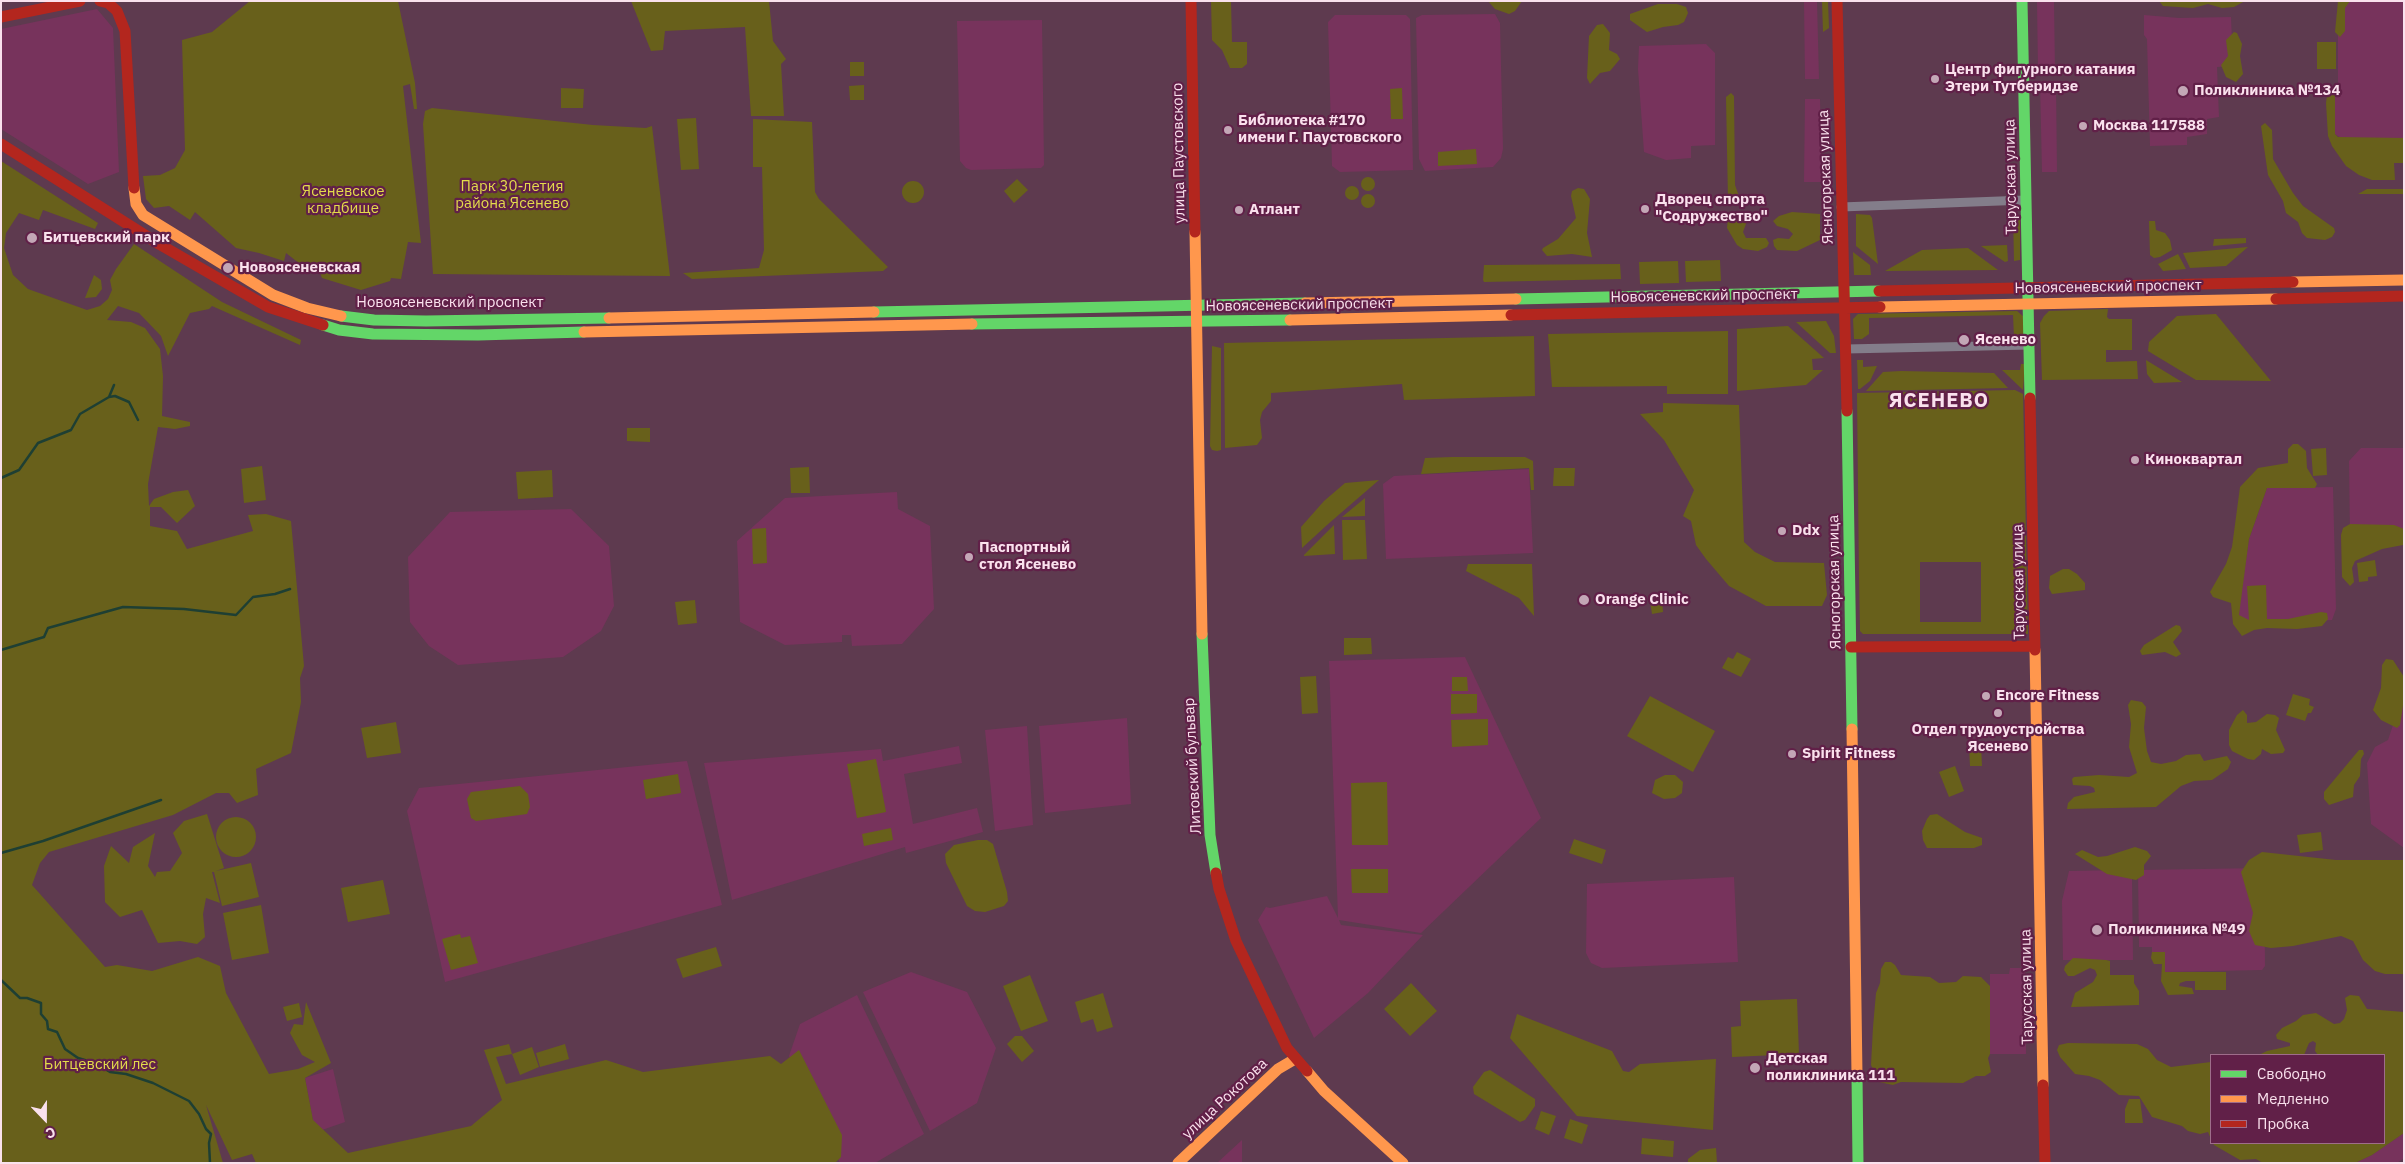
<!DOCTYPE html>
<meta charset="utf-8">
<style>
body{margin:0}
#map{position:relative;width:2405px;height:1164px;overflow:hidden;background:#5e3a4f;font-family:"IBM Plex Sans",sans-serif}
canvas{display:block}
.frame{position:absolute;inset:0;border:2px solid #fae1ed;pointer-events:none}
.legend{position:absolute;left:2210px;top:1054px;width:175px;height:90px;box-sizing:border-box;background:#612048;border:1px solid #9e6d8a;margin:0;padding:6px 9px;list-style:none;font-size:15px;color:#fae1ed}
.legend li{display:flex;align-items:center;gap:10px;height:25px}
.legend b{width:25px;border:1px solid #9e6d8a}
.north{position:absolute;left:20px;top:1094px;width:50px;height:50px;-webkit-text-stroke:4px #612048;paint-order:stroke;rotate:158deg;font-size:14px;font-weight:700;line-height:20px;text-align:center;color:#fae1ed}
.north::after{content:'';display:block;margin:auto;width:18px;height:22px;background:#fae1ed;clip-path:polygon(50% 0,100% 100%,50% 72%,0 100%)}
</style>
<div id="map">
<canvas width="2405" height="1164"></canvas>
<div class="frame"></div>
<ul class="legend">
<li><b style="height:6px;background:#63d668"></b>Свободно</li>
<li><b style="height:6px;background:#ff974d"></b>Медленно</li>
<li><b style="height:6px;background:#b3261e"></b>Пробка</li>
</ul>
<div class="north">С</div>
</div>
<script>
const ctx = document.querySelector('canvas').getContext('2d');
ctx.lineJoin = 'round';
function paint(path, color) { ctx.fillStyle = color; ctx.fill(path, 'evenodd'); }
const shape = rows => new Path2D(rows.map(r => 'M' + r).join(''));
function strokePath(path, color, width, dash) { ctx.strokeStyle = color; ctx.lineWidth = width; ctx.lineCap = dash ? 'butt' : 'round'; ctx.setLineDash(dash || []); ctx.stroke(path); }
function label(font, color, halo, rows, align = 'center') {
  ctx.font = font + ' "IBM Plex Sans",sans-serif'; ctx.lineWidth = 4.5; ctx.setLineDash([]); ctx.textBaseline = 'middle'; ctx.strokeStyle = halo; ctx.fillStyle = color; for (const [text, x, y, turn = 0] of rows) {
    ctx.save(); ctx.translate(x, y); ctx.rotate((+turn || 0) * Math.PI / 180); ctx.textAlign = isNaN(turn) ? turn : align; if (halo) ctx.strokeText(text, 0, 0); ctx.fillText(text, 0, 0); ctx.restore();
  }
}
paint(shape([
 [1804,1,1817,1,1819,79,1805,79],
 [2037,1,2054,1,2055,70,2038,70],
 [2341,1,2404,1,2404,138,2341,138,2335,134,2335,92,2338,87,2338,7],
 [97,9,113,28,119,172,88,184,1,129,1,29],
 [1495,14,1500,23,1503,149,1501,158,1493,167,1425,171,1419,159,1416,18,1422,15],
 [1335,15,1406,15,1410,19,1413,170,1340,172,1332,166,1328,22],
 [2144,15,2179,18,2231,17,2233,66,2217,67,2219,117,2207,119,2207,134,2187,137,2187,145,2150,146,2147,39,2144,35],
 [1042,20,1044,165,1041,168,971,170,966,168,960,161,957,21],
 [1706,44,1715,53,1715,145,1691,146,1691,158,1666,160,1644,152,1638,69,1639,46],
 [2040,83,2056,83,2057,172,2042,172],
 [1805,99,1820,99,1822,182,1804,182],
 [2361,448,2404,448,2404,535,2350,536,2349,461],
 [1529,469,1533,553,1386,559,1383,484,1394,476],
 [2333,487,2336,609,2332,620,2243,625,2237,621,2249,539,2267,488],
 [897,492,898,509,930,526,934,609,902,644,852,646,851,635,842,635,842,642,785,645,740,622,737,541,785,498],
 [571,509,609,546,614,606,601,631,563,657,458,665,429,646,410,622,408,557,450,512],
 [1465,657,1541,818,1421,933,1339,920,1341,925,1423,935,1368,993,1314,1038,1258,920,1266,907,1270,908,1327,896,1338,918,1329,661],
 [2404,692,2404,848,2371,824,2367,763,2375,747,2388,740],
 [1127,718,1131,804,1045,813,1039,726],
 [1027,726,1033,825,995,831,985,730],
 [959,746,962,763,904,774,913,824,977,808,983,832,906,853,905,847,732,900,704,763,881,749,883,761],
 [687,761,722,905,445,982,407,811,419,788],
 [2264,868,2265,966,2262,970,2165,972,2164,952,2152,952,2152,947,2139,947,2138,870],
 [2126,870,2132,877,2133,960,2063,960,2062,901,2069,871],
 [1734,877,1738,962,1602,968,1591,963,1586,953,1587,884],
 [2010,968,2025,968,2026,1054,1990,1054,1990,974,2009,974],
 [911,972,967,992,996,1048,977,1103,930,1131,863,992],
 [857,995,924,1134,875,1163,840,1163,789,1056,800,1024],
 [333,1069,345,1122,322,1130,313,1121,305,1078],
 [2404,1133,2404,1158,2397,1163,2355,1163,2372,1155],
 [1242,1140,1242,1163,1217,1163]
]), '#77335c');
paint(shape([
 [250,1,398,1,415,83,417,109,414,109,410,84,403,86,421,243,408,242,401,279,391,278,390,281,361,290,322,278,320,273,304,267,286,253,284,261,259,253,236,248,195,212,190,220,169,206,154,208,146,199,143,176,160,175,175,168,185,150,182,40,212,32],
 [631,1,769,1,773,41,786,59,781,64,784,116,751,116,745,27,665,31,663,50,651,51],
 [1211,1,1231,1,1232,42,1247,42,1247,64,1242,68,1230,68,1222,50,1212,40],
 [1488,1,1522,1,1515,11,1509,14,1495,9],
 [1822,1,1828,1,1829,28,1823,32],
 [2159,1,2245,1,2234,7,2222,8,2208,4,2193,8,2163,6],
 [2338,1,2350,1,2345,8,2345,31,2340,37,2335,32],
 [1658,4,1677,4,1686,7,1688,13,1684,22,1678,25,1663,27,1647,32,1630,20,1630,14],
 [1603,24,1610,33,1609,50,1617,54,1620,59,1610,71,1600,73,1590,84,1587,78,1589,36,1597,25],
 [2234,32,2237,33,2242,44,2240,56,2243,74,2236,82,2226,77,2221,65,2228,56,2226,40],
 [2317,42,2336,42,2336,69,2317,69],
 [850,62,864,62,864,76,850,76],
 [864,85,864,100,850,100,849,86],
 [561,88,584,89,583,108,561,108],
 [1402,88,1403,119,1391,119,1390,89],
 [2332,92,2335,92,2335,134,2338,137,2404,138,2404,163,2394,163,2395,180,2372,180,2359,175,2346,166,2332,146,2328,136,2326,103,2327,95],
 [1731,93,1734,96,1735,185,1741,202,1728,200,1726,97],
 [432,108,593,125,646,128,652,126,670,276,433,274,423,124,425,111],
 [696,118,699,169,681,170,677,119],
 [753,119,812,122,815,192,819,199,888,267,883,271,692,279,683,273,759,268,764,250,762,167,753,167],
 [2265,123,2272,130,2273,159,2293,193,2303,206,2334,228,2335,232,2332,237,2325,240,2307,238,2302,233,2298,222,2286,213,2283,201,2268,175,2261,126],
 [1476,149,1477,164,1438,166,1438,152],
 [1,161,98,223,95,229,43,210,39,220,19,213,6,233,4,248,13,275,28,289,87,310,100,306,108,299,112,290,110,280,116,269,134,244,222,302,301,340,300,345,212,306,209,309,190,313,168,356,161,336,139,313,118,306,107,320,131,322,145,328,160,349,163,376,162,416,190,422,190,426,175,429,158,427,148,484,149,506,154,499,173,492,188,490,195,506,177,523,161,507,150,507,150,526,177,531,187,549,253,531,248,515,266,514,291,521,304,666,300,678,301,702,291,753,256,769,258,795,237,803,229,793,216,793,173,815,49,852,40,863,32,885,105,967,117,965,152,971,198,957,220,966,226,993,269,1074,298,1069,315,1062,302,1055,290,1033,294,1024,303,1025,306,1002,331,1063,305,1078,313,1120,348,1153,471,1126,502,1100,484,1050,509,1044,512,1054,532,1047,539,1067,520,1075,512,1054,496,1057,506,1084,606,1060,643,1072,770,1056,781,1064,799,1050,842,1135,841,1157,835,1163,256,1163,252,1154,232,1160,206,1105,223,1163,1,1163],
 '1361 184a7 7 0 1 1 14 0a7 7 0 1 1-14 0Z',
 [1017,179,1028,190,1014,203,1004,191],
 '902 192a11 11 0 1 1 22 0a11 11 0 1 1-22 0Z',
 '1345 193a7 7 0 1 1 14 0a7 7 0 1 1-14 0Z',
 [1578,188,1584,189,1590,199,1587,233,1592,257,1572,254,1547,256,1542,250,1543,248,1558,239,1576,218,1571,196,1572,191],
 [2367,189,2404,189,2404,194,2358,194],
 '1361 201a7 7 0 1 1 14 0a7 7 0 1 1-14 0Z',
 [1792,212,1820,214,1820,240,1797,251,1777,250,1774,246,1773,240,1778,238,1789,239,1793,234,1788,229,1777,226,1773,221,1779,216],
 [2013,213,2020,217,2020,260,2014,261],
 [1856,214,1870,215,1872,218,1878,264,1856,246],
 [1733,217,1742,217,1747,221,1743,232,1746,238,1766,238,1769,243,1767,247,1758,251,1743,249,1737,245,1727,228,1728,219],
 [2149,221,2155,221,2156,230,2165,233,2170,240,2172,250,2160,257,2154,258,2150,255],
 [2246,238,2246,243,2213,246,2214,239],
 [2007,245,2008,261,2005,262,1981,246],
 [2248,247,2226,266,2190,268,2183,253],
 [1968,248,1998,270,1885,271,1922,250],
 [1853,252,1870,265,1871,275,1854,275],
 [2178,254,2186,269,2163,271,2158,264],
 [1720,260,1721,281,1686,282,1685,261],
 [1678,261,1679,283,1640,284,1639,262],
 [1620,264,1621,279,1484,282,1483,280,1484,265],
 [94,275,101,280,102,289,96,297,85,298],
 [2108,309,2107,317,2109,319,2132,319,2132,350,2106,350,2106,362,2137,361,2138,379,2042,380,2040,323,2044,316,2049,311],
 [2017,311,2024,317,2024,334,2020,338,2014,337,2013,315,1869,318,1869,334,1862,339,1854,339,1853,319,1858,314],
 [2216,314,2271,381,2196,380,2148,351,2149,342,2177,316],
 [1826,321,1834,336,1836,353,1830,353,1796,322],
 [1788,326,1824,358,1812,359,1813,370,1823,370,1806,385,1737,391,1737,329],
 [1728,331,1728,394,1667,394,1667,386,1552,387,1548,334],
 [1534,336,1535,396,1404,400,1402,384,1271,393,1271,401,1262,412,1260,420,1262,438,1257,445,1225,448,1224,343],
 [1212,346,1221,348,1221,450,1217,451,1212,450,1210,446],
 [1857,360,1863,360,1863,367,1877,366,1870,381,1860,389,1858,389],
 [2146,360,2182,382,2154,383,2147,374],
 [2021,364,2025,364,2023,390,2002,370,2020,370],
 [1901,371,1994,373,2008,388,1866,391,1883,372],
 [2015,390,2023,394,2028,634,1863,634,1860,631,1859,578,1857,393],
 [1920,562,1981,562,1981,622,1920,622],
 [1663,403,1739,405,1744,542,1755,552,1775,562,1824,563,1827,595,1822,606,1766,606,1729,586,1706,559,1696,545,1691,521,1683,516,1694,490,1664,440,1640,414,1663,412],
 [627,428,650,428,650,442,627,441],
 [2293,444,2298,444,2306,451,2307,468,2317,484,2315,488,2267,488,2249,539,2239,615,2249,620,2247,586,2266,585,2267,619,2288,619,2321,612,2327,613,2328,619,2322,626,2297,629,2267,628,2254,630,2242,636,2233,624,2231,603,2213,597,2210,592,2226,564,2232,547,2240,487,2258,468,2288,463,2288,449],
 [2326,448,2327,475,2313,476,2311,449],
 [1452,457,1525,457,1533,461,1534,490,1531,490,1529,468,1421,474,1425,458],
 [262,466,266,500,244,503,241,469],
 [809,467,810,493,791,493,790,468],
 [1554,468,1575,468,1574,486,1553,486],
 [552,470,553,497,518,499,516,472],
 [1379,480,1327,525,1302,548,1301,527,1324,501,1345,483],
 [1365,498,1365,516,1342,517],
 [1342,520,1365,520,1367,559,1343,560],
 [2350,524,2394,525,2404,529,2403,545,2382,549,2355,561,2352,568,2354,582,2350,586,2342,577,2341,535,2343,528],
 [1334,525,1335,554,1304,556,1304,555],
 [766,528,767,563,753,564,752,529],
 [2375,560,2377,576,2368,577,2368,581,2359,582,2357,563],
 [1468,564,1532,564,1534,616,1519,598,1466,571],
 [2063,569,2069,569,2077,574,2085,583,2085,590,2052,594,2049,588,2050,576],
 [1662,599,1663,612,1652,614,1650,601],
 [695,600,697,623,678,625,675,602],
 [2176,625,2180,626,2182,631,2173,642,2181,654,2176,657,2165,652,2142,655,2140,651,2144,645],
 [1344,638,1371,638,1372,654,1344,655],
 [1737,652,1751,659,1741,677,1722,668,1728,657,1733,659],
 [2386,659,2393,660,2404,677,2404,699,2400,725,2397,728,2381,720,2373,710,2381,688,2382,665],
 [1316,676,1318,713,1302,714,1300,677],
 [1452,677,1467,677,1468,691,1452,691],
 [1477,694,1477,713,1451,714,1451,694],
 [2293,694,2310,699,2309,705,2314,707,2311,713,2308,713,2305,721,2286,715],
 [1650,696,1715,731,1693,772,1627,736],
 [2131,700,2142,702,2146,707,2144,728,2147,751,2151,762,2161,764,2176,761,2186,755,2200,754,2204,761,2227,756,2231,762,2228,769,2212,780,2194,781,2181,786,2156,807,2067,809,2068,803,2074,797,2095,792,2094,788,2090,786,2073,785,2072,779,2074,777,2099,775,2129,777,2137,773,2129,747,2131,724,2128,705],
 [2243,710,2247,715,2247,723,2256,722,2267,714,2275,715,2279,718,2276,730,2285,750,2283,753,2271,754,2262,749,2261,754,2254,760,2248,759,2232,751,2229,745,2229,730,2237,715],
 [1488,719,1488,745,1452,747,1451,720],
 [396,722,401,753,367,758,361,728],
 [1981,745,1982,766,1970,766,1969,746],
 [2359,750,2363,750,2364,754,2361,759,2360,776,2354,785,2353,797,2329,805,2324,799,2324,792],
 [876,759,886,812,857,818,847,764],
 [1955,766,1964,791,1949,797,1939,772],
 [678,774,681,793,646,799,643,780],
 [1665,775,1675,775,1683,782,1682,793,1675,798,1664,799,1652,793,1655,780],
 [1387,782,1388,845,1352,845,1351,783],
 [520,786,528,794,530,807,527,814,476,821,471,818,467,799,471,792],
 [207,814,224,868,216,871,251,863,259,897,222,906,214,872,212,872,220,903,206,898,203,914,205,937,197,944,180,941,158,943,142,910,120,917,105,902,104,866,111,846,129,863,133,847,155,833,148,866,155,877,157,872,170,871,182,853,173,833,184,821],
 [1937,814,1965,832,1982,838,1982,845,1974,848,1927,848,1923,840,1922,831,1927,819,1930,815],
 '216 837a20 20 0 1 1 40 0a20 20 0 1 1-40 0Z',
 [891,828,893,840,864,846,862,834],
 [2321,832,2323,850,2300,853,2297,835],
 [1574,839,1606,850,1602,864,1569,853],
 [978,840,987,840,993,844,1007,892,1008,901,1004,906,985,912,975,911,967,906,946,863,945,854,954,845],
 [2135,847,2147,851,2151,856,2144,865,2144,875,2136,880,2107,874,2075,854,2082,850,2098,857,2107,856],
 [2262,852,2336,860,2404,860,2404,974,2385,974,2375,971,2363,960,2353,941,2341,936,2293,946,2271,948,2255,945,2249,931,2253,913,2241,872,2249,860],
 [1351,869,1388,869,1388,893,1352,893],
 [383,880,390,914,348,922,341,888],
 [261,905,269,953,232,960,223,913],
 [460,934,461,938,470,936,478,963,451,970,442,939],
 [716,947,722,966,683,978,676,959],
 [2152,952,2165,952,2165,972,2226,972,2226,990,2195,990,2195,981,2186,981,2180,983,2179,986,2192,988,2194,994,2168,995,2161,981,2162,964,2154,964,2151,958],
 [2073,958,2106,960,2110,961,2110,975,2134,975,2134,983,2139,991,2139,1005,2071,1007,2075,993,2093,982,2097,975,2095,970,2090,968,2074,976,2068,976,2064,970,2065,966],
 [1885,962,1891,962,1895,965,1901,975,1930,977,1939,983,1956,982,1963,976,1981,977,1990,986,1990,1054,1988,1058,1991,1072,1985,1076,1976,1076,1963,1083,1901,1082,1893,1085,1879,1082,1871,1065,1873,1027,1876,993,1880,983,1881,969],
 [1030,975,1048,1021,1021,1031,1003,986],
 [1411,983,1437,1011,1410,1036,1384,1009],
 [1103,993,1113,1027,1097,1032,1093,1019,1081,1023,1075,1002],
 [2350,995,2359,996,2367,1009,2404,1012,2404,1133,2372,1155,2355,1163,2263,1163,2256,1159,2240,1160,2214,1145,2213,1143,2384,1143,2384,1055,2318,1055,2315,1051,2316,1043,2313,1041,2309,1043,2304,1055,2259,1055,2267,1051,2290,1046,2290,1043,2277,1039,2276,1035,2282,1028,2296,1021,2303,1015,2316,1013,2334,1024,2340,1023,2344,1019,2347,1010,2345,998],
 [1797,999,1799,1054,1732,1057,1731,1027,1741,1026,1740,1001],
 [299,1003,302,1017,287,1021,283,1007],
 [1517,1014,1612,1051,1623,1071,1629,1072,1640,1064,1716,1059,1713,1130,1577,1116,1510,1038],
 [1015,1036,1022,1036,1034,1051,1022,1062,1007,1044],
 [2068,1043,2137,1044,2148,1049,2157,1060,2171,1067,2211,1062,2211,1139,2208,1132,2200,1134,2188,1131,2182,1126,2152,1117,2139,1096,2119,1095,2100,1080,2089,1076,2075,1074,2060,1057,2057,1050,2059,1045],
 [565,1044,569,1059,540,1067,536,1053],
 [1490,1070,1535,1099,1535,1106,1525,1120,1520,1122,1474,1094,1473,1087,1484,1072],
 [2129,1099,2140,1099,2143,1123,2125,1123,2125,1109],
 [1541,1111,1556,1116,1549,1135,1535,1129],
 [1570,1119,1588,1125,1582,1144,1564,1138],
 [1642,1138,1674,1141,1673,1157,1641,1154],
 [1716,1148,1717,1163,1688,1163,1688,1159,1700,1150]
]), '#68601b');
strokePath(shape([
 [109,397,114,385],
 [1,478,19,470,38,443,71,430,80,414,109,397,115,396,129,402,138,420],
 [1,650,44,637,48,628,123,607,184,609,236,615,253,597,275,594,290,589],
 [1,853,43,841,161,800],
 [1,980,20,998,27,998,41,1003,41,1014,47,1021,48,1029,57,1032,65,1049,78,1058,95,1063,110,1072,126,1074,153,1083,189,1101,199,1114,206,1129,211,1134,209,1143,210,1163]
]), '#1e3f33', 2.5);
strokePath(shape([
 [1841,207,2026,200],
 [1846,349,2030,345]
]), '#837d8a', 9);
strokePath(shape([
 [2022,1,2030,398],
 [1516,299,1879,291],
 [874,312,1305,303],
 [341,316,374,320,426,321,609,318],
 [972,324,1290,320],
 [323,325,339,330,373,334,478,335,584,332],
 [1847,411,1852,729],
 [1202,634,1210,835,1216,873],
 [1857,1075,1858,1163]
]), '#63d668', 11);
strokePath(shape([
 [134,188,136,204,143,215,273,295,307,308,341,316],
 [1195,232,1202,634],
 [2293,282,2404,280],
 [1305,303,1516,299],
 [1880,307,2276,299],
 [609,318,874,312],
 [1290,320,1511,315],
 [584,332,972,324],
 [2035,650,2043,1085],
 [1852,729,1857,1075],
 [1307,1071,1324,1091,1403,1163],
 [1178,1163,1278,1069,1295,1059]
]), '#ff974d', 11);
strokePath(shape([
 [100,1,108,3,117,11,125,31,134,188],
 [1191,1,1195,232],
 [1837,1,1847,411],
 [1,17,80,1],
 [1,144,159,244,268,307,323,325],
 [1879,291,2293,282],
 [2276,299,2404,296],
 [1511,315,1880,307],
 [2030,398,2035,650],
 [1851,647,2035,646],
 [1216,873,1219,889,1236,941,1287,1048,1307,1071],
 [2043,1085,2045,1163]
]), '#b3261e', 11);
for (const [x, y, r, color] of [
 [1935,79,5,"#c3a7b6"],
 [2183,91,6,"#c3a7b6"],
 [2083,126,5,"#c3a7b6"],
 [1228,130,5,"#c3a7b6"],
 [1645,209,5,"#c3a7b6"],
 [1239,210,5,"#c3a7b6"],
 [32,238,6,"#c3a7b6"],
 [228,268,6,"#c3a7b6"],
 [1964,340,6,"#c3a7b6"],
 [2135,460,5,"#c3a7b6"],
 [1782,531,5,"#c3a7b6"],
 [969,557,5,"#c3a7b6"],
 [1584,600,6,"#c3a7b6"],
 [1986,696,5,"#c3a7b6"],
 [1998,713,5,"#c3a7b6"],
 [1792,754,5,"#c3a7b6"],
 [2097,930,6,"#c3a7b6"],
 [1755,1068,6,"#c3a7b6"]
]) { const dot = new Path2D(); dot.arc(x, y, r, 0, 2 * Math.PI); ctx.fillStyle = color; ctx.fill(dot); strokePath(dot, '#612048', 2); }
label('bold 15px', '#fae1ed', '#612048', [
 ["Центр фигурного катания",1945,70],
 ["Этери Тутберидзе",1945,87],
 ["Поликлиника №134",2194,91],
 ["Библиотека #170",1238,121],
 ["имени Г. Паустовского",1238,138],
 ["Москва 117588",2093,126],
 ["Дворец спорта",1655,200],
 ["\"Содружество\"",1655,217],
 ["Атлант",1249,210],
 ["Битцевский парк",43,238],
 ["Новоясеневская",239,268],
 ["Ясенево",1975,340],
 ["Киноквартал",2145,460],
 ["Ddx",1792,531],
 ["Паспортный",979,548],
 ["стол Ясенево",979,565],
 ["Orange Clinic",1595,600],
 ["Encore Fitness",1996,696],
 ["Отдел трудоустройства",1998,730,"center"],
 ["Ясенево",1998,747,"center"],
 ["Spirit Fitness",1802,754],
 ["Поликлиника №49",2108,930],
 ["Детская",1766,1059],
 ["поликлиника 111",1766,1076]
], 'left');
label('15px', '#fae1ed', '#612048', [
 ["улица Паустовского",1179,153,-91],
 ["Ясногорская улица",1826,177,-92],
 ["Тарусская улица",2011,177,-91],
 ["Новоясеневский проспект",2108,287,-1],
 ["Новоясеневский проспект",1704,296,-1],
 ["Новоясеневский проспект",450,303],
 ["Новоясеневский проспект",1299,305,-1],
 ["Ясногорская улица",1835,582,-91],
 ["Тарусская улица",2019,582,-91],
 ["Литовский бульвар",1193,766,-93],
 ["Тарусская улица",2027,987,-91],
 ["улица Рокотова",1225,1099,-43]
]);
label('15px', '#e3dc4b', '#612048', [
 ["Парк 30-летия",512,187],
 ["района Ясенево",512,204],
 ["Ясеневское",343,192],
 ["кладбище",343,209],
 ["Битцевский лес",100,1065]
]);
ctx.letterSpacing = '1px';
label('bold 20px', '#fae1ed', '#612048', [
 ["ЯСЕНЕВО",1939,401]
]);
ctx.letterSpacing = '0px';
</script>
